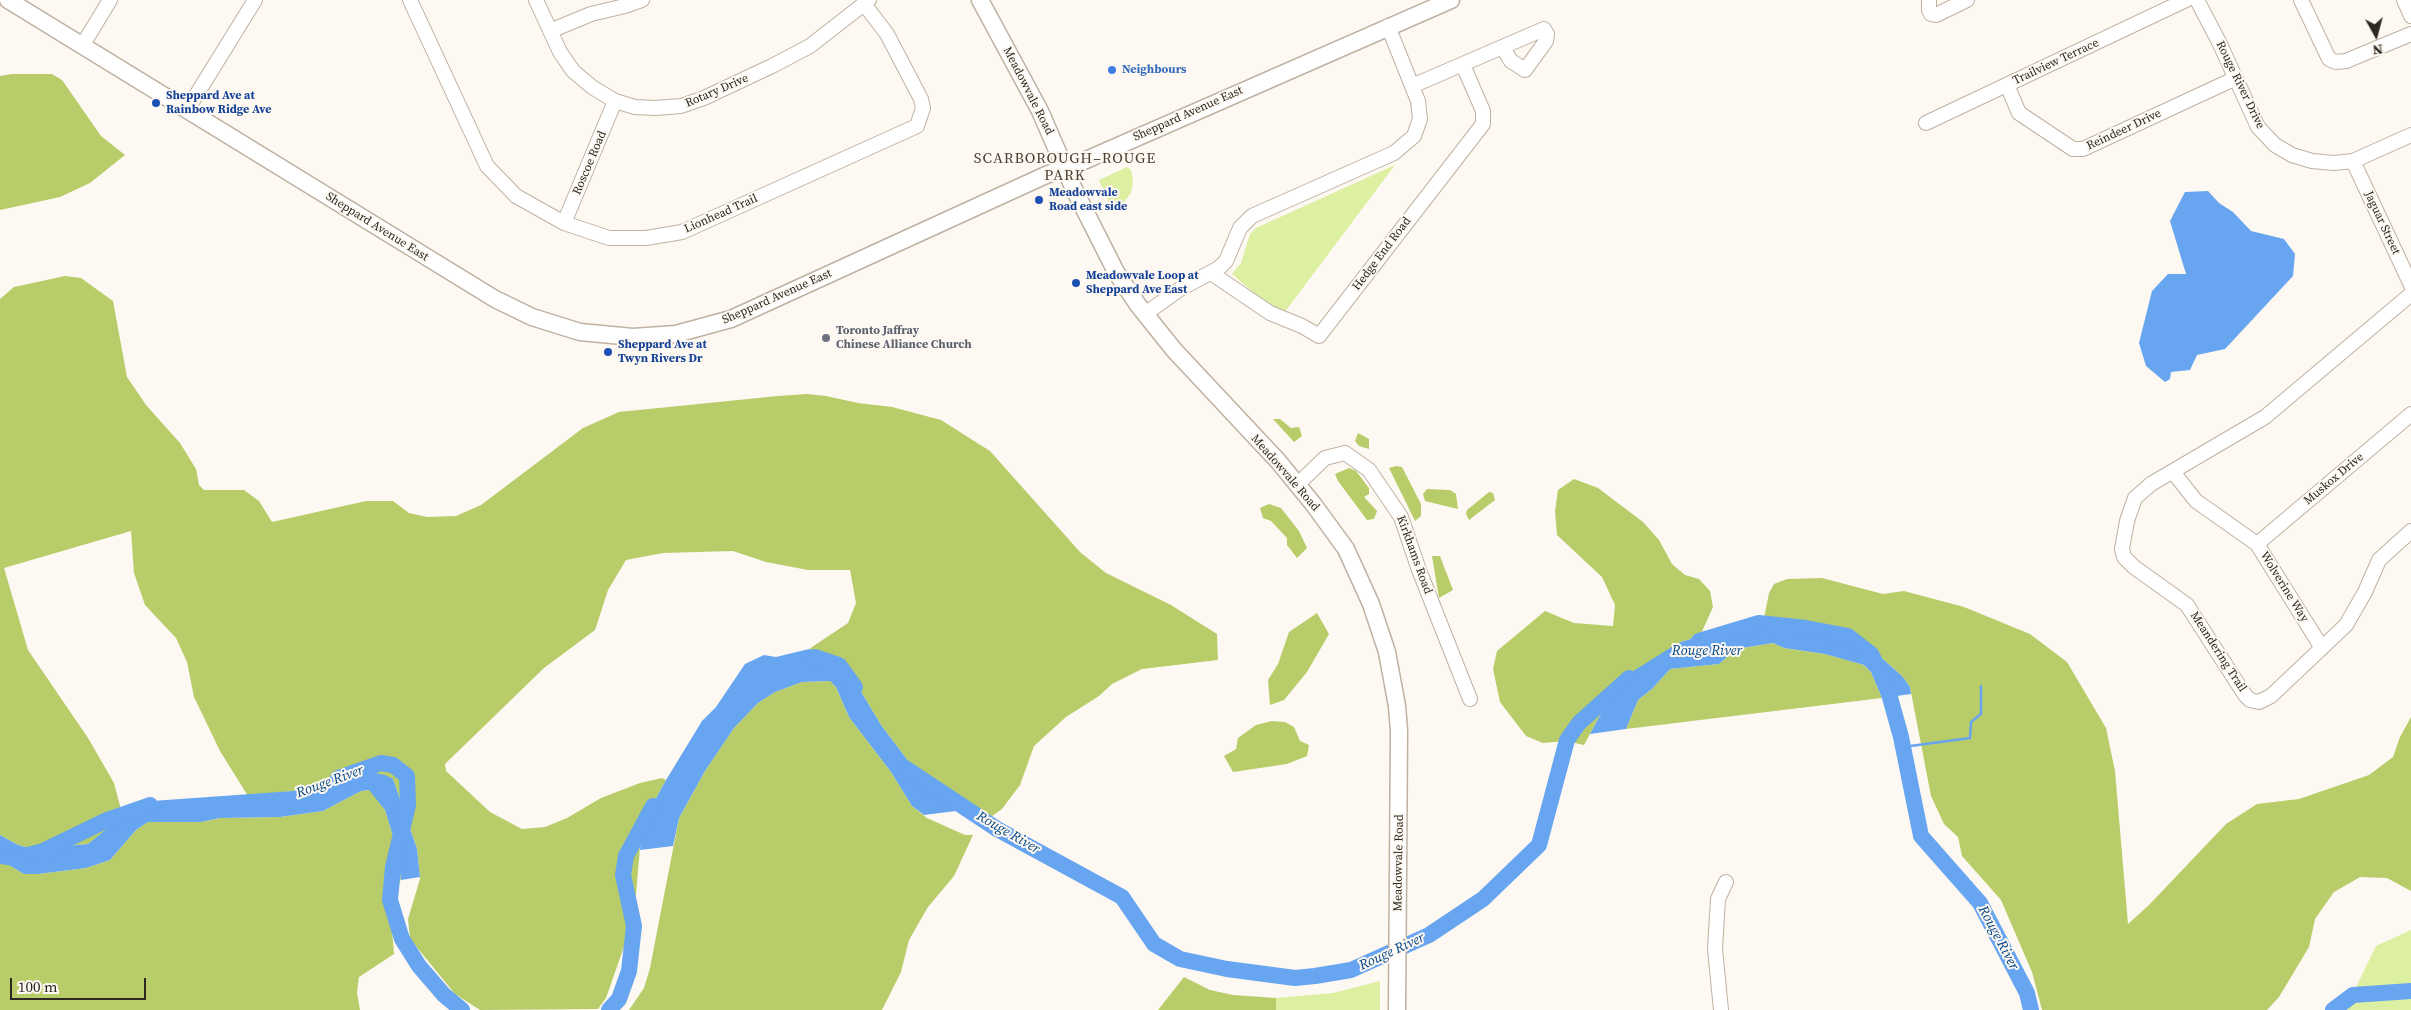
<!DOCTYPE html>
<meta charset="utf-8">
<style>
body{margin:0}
#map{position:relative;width:2411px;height:1010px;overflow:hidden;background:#fdf8f1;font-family:"Source Serif 4",serif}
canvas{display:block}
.north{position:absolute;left:2351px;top:10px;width:50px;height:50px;-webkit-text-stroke:4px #fdf8f1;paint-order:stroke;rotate:173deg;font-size:14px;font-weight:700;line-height:20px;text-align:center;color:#2c2721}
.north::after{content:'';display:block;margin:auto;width:18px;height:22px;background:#2c2721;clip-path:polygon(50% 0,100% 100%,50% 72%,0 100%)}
.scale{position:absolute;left:10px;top:978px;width:136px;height:22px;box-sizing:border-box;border:2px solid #2c2721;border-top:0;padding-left:6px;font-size:15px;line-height:18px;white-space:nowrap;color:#2c2721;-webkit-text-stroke:4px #fdf8f1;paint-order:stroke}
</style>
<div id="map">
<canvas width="2411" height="1010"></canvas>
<div class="north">N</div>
<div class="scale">100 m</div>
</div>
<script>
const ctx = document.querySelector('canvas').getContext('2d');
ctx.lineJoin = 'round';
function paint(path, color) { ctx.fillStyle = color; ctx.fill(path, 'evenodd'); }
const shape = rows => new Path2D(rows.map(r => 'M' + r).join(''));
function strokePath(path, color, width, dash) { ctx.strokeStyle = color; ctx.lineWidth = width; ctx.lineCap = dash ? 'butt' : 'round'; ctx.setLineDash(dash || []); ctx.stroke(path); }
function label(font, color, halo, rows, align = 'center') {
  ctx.font = font + ' "Source Serif 4",serif'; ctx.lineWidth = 4; ctx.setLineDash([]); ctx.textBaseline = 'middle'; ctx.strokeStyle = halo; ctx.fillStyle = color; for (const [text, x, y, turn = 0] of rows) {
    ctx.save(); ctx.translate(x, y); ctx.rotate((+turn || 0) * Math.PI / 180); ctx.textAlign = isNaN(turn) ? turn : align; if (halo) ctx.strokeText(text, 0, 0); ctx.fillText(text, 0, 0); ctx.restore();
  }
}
paint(shape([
 [1395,165,1284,313,1268,305,1232,274,1241,263,1250,234,1256,228],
 [1127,167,1131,170,1133,181,1131,193,1124,202,1111,208,1099,180],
 [2411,930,2411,1010,2345,1010,2376,946],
 [1380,981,1380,1010,1276,1010,1276,998,1333,993]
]), '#ddefa1');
paint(shape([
 [12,74,52,74,62,80,101,136,125,155,90,183,60,197,0,210,0,76],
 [65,276,81,278,113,301,127,377,146,405,180,443,196,469,199,485,204,490,244,490,259,501,272,522,366,501,393,501,409,513,427,517,456,516,481,505,583,428,619,412,778,396,807,394,826,396,858,403,892,407,941,420,990,451,1080,552,1106,573,1171,605,1217,634,1218,660,1142,669,1112,684,1099,696,1066,717,1034,746,1020,785,1002,809,992,816,939,798,933,794,881,725,854,680,826,655,809,649,848,623,856,603,850,570,808,570,766,562,733,551,663,553,626,560,608,590,595,630,544,668,445,764,446,771,490,812,522,829,545,827,567,818,601,798,640,783,662,778,666,780,642,824,634,918,606,998,598,1009,480,1010,455,994,410,939,408,919,420,879,417,849,393,779,359,770,293,791,248,796,220,751,194,697,187,662,176,638,145,605,134,573,131,531,4,568,28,650,88,738,114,783,123,817,88,844,33,849,18,845,0,835,0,299,14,287],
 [1273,419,1280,419,1291,428,1299,427,1302,436,1294,442],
 [1358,433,1369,439,1369,449,1359,446,1355,441],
 [1396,466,1402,467,1421,504,1421,516,1415,521,1389,468],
 [1349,468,1356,471,1369,488,1369,494,1364,497,1377,511,1374,519,1367,520,1338,481,1335,474],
 [1574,479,1598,488,1643,522,1659,540,1672,564,1685,575,1699,579,1710,591,1713,607,1700,636,1678,643,1614,690,1584,745,1566,741,1543,743,1526,736,1500,702,1493,669,1497,651,1545,611,1574,623,1613,626,1615,605,1602,577,1557,535,1555,511,1558,490],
 [1427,489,1450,490,1456,494,1458,509,1425,501,1423,494],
 [1489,492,1493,493,1495,500,1469,520,1466,514,1467,510],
 [1269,504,1281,508,1299,531,1307,548,1297,558,1287,545,1287,538,1271,521,1263,518,1260,508],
 [1432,556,1440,556,1453,590,1439,598],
 [1822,578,1883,594,1904,591,1964,607,2030,634,2067,662,2106,728,2115,771,2128,924,2149,905,2226,824,2257,804,2299,799,2369,775,2393,757,2400,737,2411,717,2411,891,2387,878,2360,877,2334,892,2315,919,2309,947,2279,997,2267,1010,2042,1010,2032,972,2001,900,1962,856,1958,837,1944,824,1931,796,1910,687,1902,676,1875,652,1763,623,1769,593,1774,584,1787,579],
 [1317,613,1329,634,1307,672,1284,700,1270,705,1268,680,1278,664,1289,632],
 [1773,643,1784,648,1825,654,1864,665,1871,672,1882,698,1626,729,1638,700,1653,688,1670,669,1719,664,1736,649],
 [830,681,836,687,849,717,891,772,912,806,927,818,965,835,973,835,954,876,928,907,909,940,901,972,882,1010,629,1010,644,988,650,968,679,818,705,771,734,728,758,703,775,692,802,682],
 [1272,721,1285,722,1294,727,1300,741,1309,745,1307,756,1287,764,1233,772,1224,756,1236,749,1238,738,1256,725],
 [370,790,385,810,397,849,401,878,391,918,394,954,359,977,357,993,360,1010,0,1010,0,863,9,865,24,874,38,874,86,868,110,860,136,830,148,822,201,822,220,818,280,817,323,811,361,791],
 [1184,977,1210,990,1233,995,1276,998,1276,1010,1158,1010]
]), '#b8cd69');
paint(shape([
 [2208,191,2219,203,2233,212,2251,231,2284,239,2295,254,2293,276,2225,349,2197,355,2190,370,2171,372,2170,379,2165,382,2146,366,2139,343,2152,291,2168,274,2186,274,2170,221,2185,192],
 [1773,622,1803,625,1875,652,1902,676,1910,687,1911,694,1882,698,1871,672,1864,665,1825,654,1784,648,1773,643,1736,649,1719,664,1670,669,1653,688,1638,700,1626,729,1590,734,1614,690,1627,675,1678,643,1700,636,1731,634],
 [809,649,826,655,854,680,881,725,933,794,939,798,972,809,924,815,912,806,891,772,849,717,836,687,830,681,802,682,775,692,758,703,734,728,705,771,679,818,673,846,640,850,642,824,666,780,702,721,716,707,745,664,764,655,776,657],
 [359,770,385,775,393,779,417,849,420,877,401,880,397,849,385,810,369,790,361,791,323,811,280,817,220,818,201,822,148,822,136,830,110,860,86,868,38,874,24,874,9,865,0,863,0,835,18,845,33,849,88,844,135,806,152,801,293,791]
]), '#67a5f1');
strokePath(shape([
 [1903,747,1970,738,1971,722,1981,714,1981,686]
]), '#67a5f1', 2.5);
strokePath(shape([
 [1699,641,1759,623,1806,628,1848,636,1871,654,1886,683,1901,737,1921,836,1980,903,2027,993,2031,1010],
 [815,657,839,665,855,687],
 [905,768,997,829,1122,897,1154,944,1180,959,1227,969,1295,978,1315,976,1351,970,1429,935,1483,899,1539,845,1567,740,1579,723,1629,678],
 [338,778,381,763,393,765,407,776,408,805,393,867,390,900,402,939,419,966,444,995,462,1010],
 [0,856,16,858,43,851,107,820,150,805],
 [609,1010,619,999,629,971,634,926,623,875,626,856,653,806],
 [2333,1010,2353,995,2411,991]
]), '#67a5f1', 16);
const minor = shape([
 [410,0,487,166,516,196,564,223,609,238,646,238,682,232,917,126,923,108,921,99,887,34,864,4],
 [536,0,560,52,573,71,592,87,615,101,635,107,655,108,681,106,704,98,772,66,810,46,869,0],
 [1929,0,1929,10,1931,14,1936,15,1967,0],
 [2197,0,2219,42,2258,127,2275,145,2292,155,2312,161,2334,163,2353,161,2411,135],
 [2301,0,2329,59,2336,62,2346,61,2411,34],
 [2404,0,2411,16],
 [550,31,591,14,625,6,642,0],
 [82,46,110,0],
 [2007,85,2019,113,2073,149,2083,149,2234,79],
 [1412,86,1544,29,1547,34,1546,41,1525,70,1511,61,1503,48],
 [187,110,255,0],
 [1926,123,2186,0],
 [2353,161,2411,285],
 [564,223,615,101],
 [1211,273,1270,313,1302,326,1319,336,1483,124,1483,111,1463,65],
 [2411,294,2265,417,2151,484,2135,498,2127,521,2122,549,2124,557,2134,567,2187,605,2245,695,2250,700,2259,702,2271,696,2346,625,2365,592,2379,560,2411,531],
 [1145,314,1180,289,1219,268,1226,261,1240,228,1252,216,1394,153,1414,136,1420,119,1418,101,1388,26],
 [2173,472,2196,501,2257,544,2322,648],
 [1298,484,1325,458,1345,453,1369,470,1401,517,1419,570,1470,699],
 [2257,544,2411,414],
 [1721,1010,1715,949,1718,899,1726,882]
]);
const major = shape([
 [8,0,495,299,532,317,580,332,633,337,676,334,731,319,1046,175,1086,160,1451,0],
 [980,0,1040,111,1073,187,1116,272,1138,305,1174,350,1278,461,1314,505,1346,549,1371,604,1387,652,1397,706,1399,731,1397,1010]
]);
strokePath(minor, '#bfb1a2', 16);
strokePath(major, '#bfb1a2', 19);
strokePath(minor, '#fff', 14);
strokePath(major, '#fff', 16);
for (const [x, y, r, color] of [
 [1112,70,5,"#3f7fe0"],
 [156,103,5,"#1a4fb4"],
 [1039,200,5,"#1a4fb4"],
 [1076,283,5,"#1a4fb4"],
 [826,338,5,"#6b7280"],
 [608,352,5,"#1a4fb4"]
]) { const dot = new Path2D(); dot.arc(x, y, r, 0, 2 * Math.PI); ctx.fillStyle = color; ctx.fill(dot); strokePath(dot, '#fdf8f1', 2); }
label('12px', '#2c2721', '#fdf8f1', [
 ["Trailview Terrace",2056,62,-25],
 ["Rouge River Drive",2240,85,64],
 ["Rotary Drive",717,91,-23],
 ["Meadowvale Road",1028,91,63],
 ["Sheppard Avenue East",1188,114,-24],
 ["Reindeer Drive",2124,130,-25],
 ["Roscoe Road",590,163,-67],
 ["Lionhead Trail",721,214,-24],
 ["Jaguar Street",2382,223,65],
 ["Sheppard Avenue East",377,227,32],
 ["Hedge End Road",1382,254,-53],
 ["Sheppard Avenue East",777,297,-24],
 ["Meadowvale Road",1285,473,49],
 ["Muskox Drive",2334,479,-40],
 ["Kirkhams Road",1414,555,70],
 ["Wolverine Way",2284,587,58],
 ["Meandering Trail",2218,652,57],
 ["Meadowvale Road",1399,863,-89]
]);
label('bold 12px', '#366cbe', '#fdf8f1', [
 ["Neighbours",1122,70]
], 'left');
label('bold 12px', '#164399', '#fdf8f1', [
 ["Sheppard Ave at",166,96],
 ["Rainbow Ridge Ave",166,110],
 ["Meadowvale",1049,193],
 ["Road east side",1049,207],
 ["Meadowvale Loop at",1086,276],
 ["Sheppard Ave East",1086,290],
 ["Sheppard Ave at",618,345],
 ["Twyn Rivers Dr",618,359]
], 'left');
label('bold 12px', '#5b616d', '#fdf8f1', [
 ["Toronto Jaffray",836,331],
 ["Chinese Alliance Church",836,345]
], 'left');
label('italic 14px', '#004588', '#fdf8f1', [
 ["Rouge River",1707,651],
 ["Rouge River",330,782,-20],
 ["Rouge River",1008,833,30],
 ["Rouge River",1998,938,62],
 ["Rouge River",1392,952,-25]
]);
ctx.letterSpacing = '1px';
label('15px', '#4a3f31', '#fdf8f1', [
 ["SCARBOROUGH–ROUGE",1065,159],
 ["PARK",1065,176]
]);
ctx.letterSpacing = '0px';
</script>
